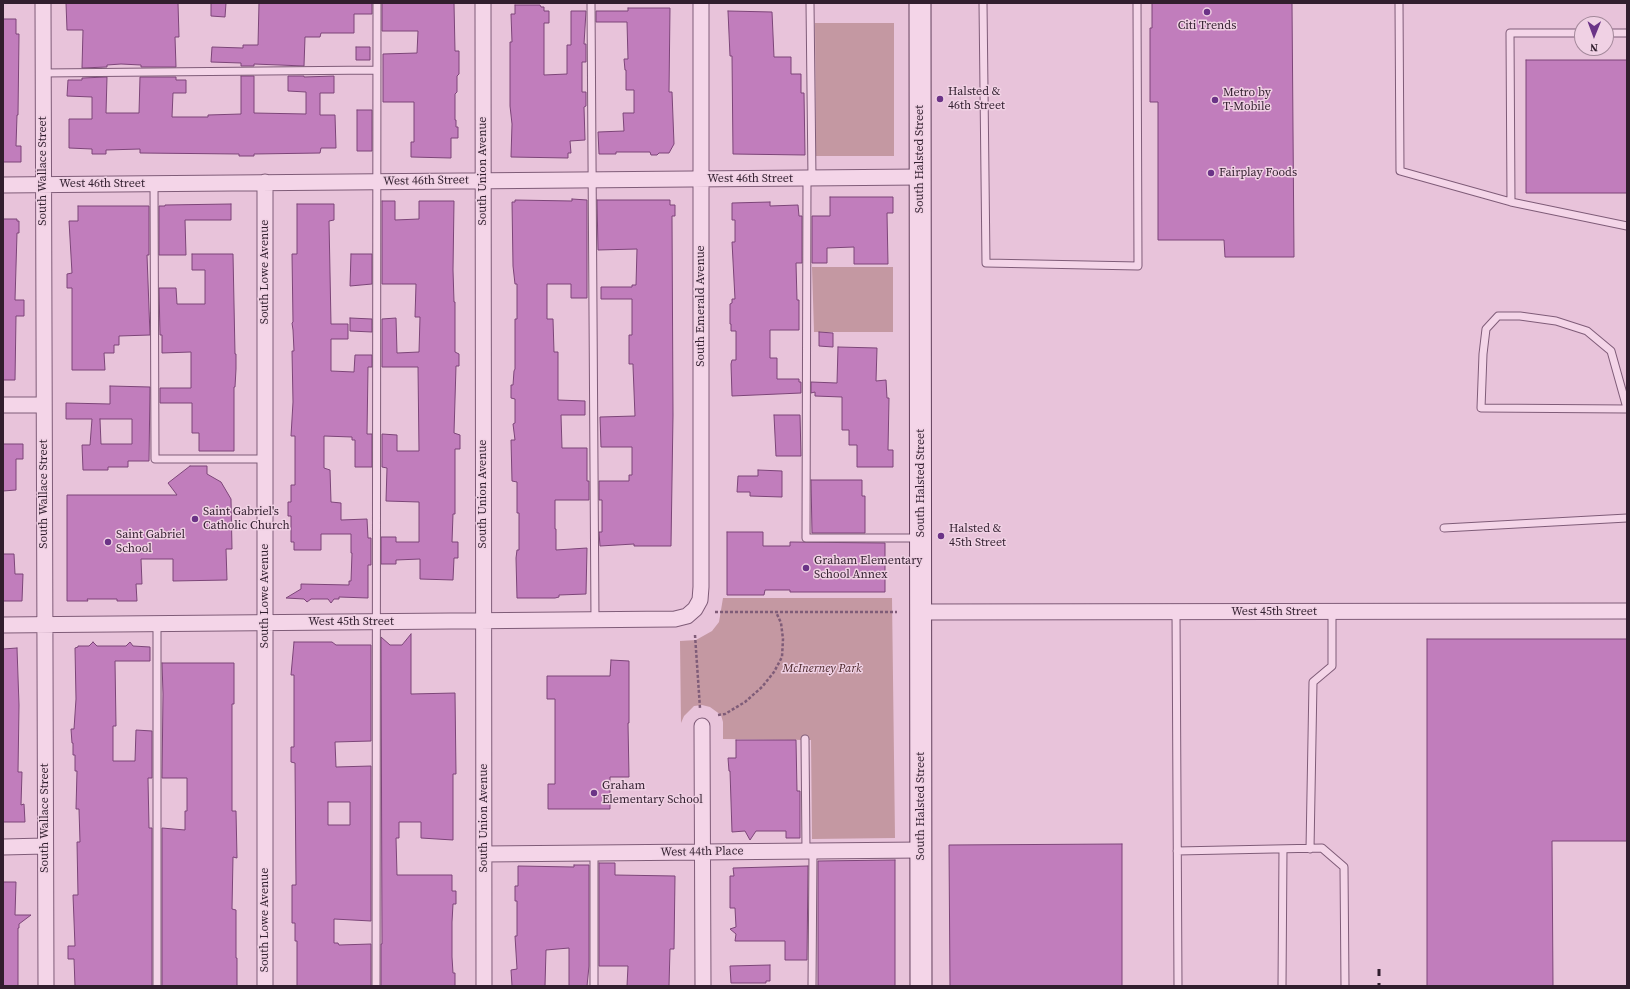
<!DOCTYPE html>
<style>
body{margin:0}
#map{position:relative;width:1630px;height:989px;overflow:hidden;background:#e8c3da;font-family:"Source Serif 4",serif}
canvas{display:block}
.frame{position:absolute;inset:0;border:4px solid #311e2e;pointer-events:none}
.north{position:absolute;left:1574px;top:16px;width:40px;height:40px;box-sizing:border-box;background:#f0d1e4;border:1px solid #a4899b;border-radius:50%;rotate:181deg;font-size:11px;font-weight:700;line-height:16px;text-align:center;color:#311e2e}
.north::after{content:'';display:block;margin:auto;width:14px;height:18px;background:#6b3387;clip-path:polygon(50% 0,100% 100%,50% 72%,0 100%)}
</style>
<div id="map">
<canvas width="1630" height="989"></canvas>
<div class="frame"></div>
<div class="north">N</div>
</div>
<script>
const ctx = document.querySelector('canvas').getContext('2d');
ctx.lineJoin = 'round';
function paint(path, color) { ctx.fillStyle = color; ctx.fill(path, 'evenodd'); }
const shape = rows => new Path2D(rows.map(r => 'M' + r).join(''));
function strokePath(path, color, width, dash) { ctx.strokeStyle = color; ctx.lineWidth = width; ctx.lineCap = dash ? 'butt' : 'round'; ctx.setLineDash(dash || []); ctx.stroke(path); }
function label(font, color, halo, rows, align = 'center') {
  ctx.font = font + ' "Source Serif 4",serif'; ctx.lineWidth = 3; ctx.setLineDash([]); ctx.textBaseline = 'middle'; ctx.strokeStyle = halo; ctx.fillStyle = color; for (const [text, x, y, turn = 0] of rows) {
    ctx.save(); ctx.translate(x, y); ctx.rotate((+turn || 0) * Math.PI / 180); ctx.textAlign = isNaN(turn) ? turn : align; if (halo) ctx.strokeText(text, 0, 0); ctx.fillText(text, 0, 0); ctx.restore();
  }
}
paint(shape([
 [815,23,894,23,894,156,816,156],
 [812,267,893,267,893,332,814,332],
 [723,598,892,598,895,838,812,839,811,740,723,739,723,722,721,715,710,707,702,705,694,706,684,716,681,723,680,641,696,640,712,631,719,622]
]), '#c498a2');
const building = shape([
 [66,3,178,3,179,37,175,37,176,67,141,67,141,65,121,64,107,65,107,67,82,68,83,30,67,30,66,3],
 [211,3,226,3,225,17,211,16,211,3],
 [259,3,372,3,372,14,354,14,354,33,321,33,320,37,305,37,304,66,254,64,254,66,241,66,241,63,211,62,212,47,243,48,243,45,258,45,259,3],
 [382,3,454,3,455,51,459,51,459,74,457,76,457,92,455,94,455,120,456,120,456,127,458,127,458,138,451,138,451,158,411,157,411,142,414,142,414,102,383,102,383,54,417,53,418,31,382,31,382,3],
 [1152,3,1292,3,1294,257,1225,257,1224,240,1158,240,1158,102,1150,102,1150,28,1152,28,1152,3],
 [515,5,540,5,541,7,544,7,544,11,549,11,549,23,544,23,544,75,567,74,567,45,571,45,571,11,586,11,584,44,586,44,586,62,582,62,582,92,586,92,586,106,584,107,585,140,570,141,571,153,568,153,568,158,511,157,512,124,510,106,510,42,512,42,511,14,515,14,515,5],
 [628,8,670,8,669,92,672,92,674,144,669,153,659,153,657,155,651,155,650,152,616,152,616,154,599,154,598,132,624,131,623,113,634,113,634,90,626,90,626,70,625,70,624,59,628,59,627,22,596,22,596,11,628,11,628,8],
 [728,11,772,12,774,57,791,57,791,74,801,74,801,93,804,93,805,155,733,154,732,56,730,56,728,11],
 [3,19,16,19,16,34,19,34,18,115,17,115,16,146,21,146,21,162,3,162,3,19],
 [356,47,370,47,370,60,356,60,356,47],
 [1526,60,1627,60,1627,193,1526,193,1526,60],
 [241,76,254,76,254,113,306,114,306,92,288,91,288,76,304,76,304,77,334,76,334,93,320,93,320,115,335,115,336,148,321,148,320,153,254,154,254,156,239,156,239,154,140,153,140,149,106,150,106,154,92,154,92,149,69,148,69,119,92,119,92,97,67,96,68,80,82,80,82,78,107,77,106,113,139,113,140,77,176,77,176,80,186,80,186,93,173,93,172,117,208,117,208,115,241,114,241,76],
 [357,110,372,110,372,151,357,151,357,110],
 [830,197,893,197,893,213,887,213,888,264,854,264,854,247,827,248,827,263,812,263,812,216,830,216,830,197],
 [572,199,587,200,587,298,571,298,571,284,547,284,547,319,553,319,554,352,558,352,558,400,585,401,585,415,561,415,562,448,587,448,587,481,589,481,589,500,555,500,555,529,556,529,556,550,587,548,586,594,559,595,559,597,555,598,517,598,516,558,517,550,519,550,519,513,517,513,517,482,512,481,511,440,515,440,513,424,515,423,515,399,511,398,511,385,513,385,514,371,515,369,515,319,517,319,517,284,515,284,513,266,512,202,515,202,515,200,572,201,572,199],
 [597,200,670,200,670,205,675,205,675,216,672,216,673,415,671,546,634,546,634,544,600,546,599,532,602,532,602,500,599,500,599,481,629,481,629,475,632,475,632,447,601,447,600,417,635,416,633,366,633,364,629,364,629,335,632,335,632,299,601,299,601,287,632,287,632,285,636,285,637,249,598,250,597,200],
 [382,201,395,201,395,220,419,219,419,201,454,201,453,270,454,302,455,302,455,352,459,354,459,366,456,366,454,433,460,435,460,449,455,449,455,514,453,514,452,542,458,542,458,558,454,558,453,580,420,579,420,559,396,560,396,564,381,564,381,537,396,537,396,542,419,542,419,502,386,501,387,468,382,467,382,434,397,435,397,451,419,451,418,367,382,367,382,319,396,318,397,353,419,352,420,317,415,317,416,284,382,284,382,201],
 [770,202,770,206,798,205,799,216,802,216,802,263,796,263,797,300,799,300,799,330,770,330,770,358,777,358,777,379,799,379,799,382,801,382,801,393,732,396,731,364,732,360,736,360,736,331,731,331,731,324,730,324,730,304,732,303,732,299,735,299,732,242,735,242,735,220,732,220,732,203,770,202],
 [231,204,231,220,185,220,186,255,159,255,159,206,165,206,165,205,231,204],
 [297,204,334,204,334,220,329,221,331,324,348,324,348,339,331,339,331,371,354,372,355,355,372,355,372,367,368,367,367,434,372,434,372,467,355,467,355,440,352,440,352,437,324,436,324,468,330,470,331,502,341,503,341,520,367,519,368,538,371,538,371,565,368,565,368,598,339,597,339,599,334,599,331,603,328,599,311,599,307,602,304,599,286,598,301,589,301,584,349,585,349,581,351,581,352,553,351,553,351,534,321,534,321,550,294,550,294,542,291,542,291,516,288,516,288,502,291,502,291,485,295,485,295,436,291,436,293,402,292,351,294,351,293,330,292,323,293,322,292,254,297,254,297,204],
 [78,206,149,206,149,255,147,255,150,335,119,336,119,345,114,345,114,353,104,353,105,370,72,370,72,288,67,288,67,274,72,273,69,221,78,221,78,206],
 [3,219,17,219,17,221,19,221,19,233,17,233,15,300,24,300,24,316,16,316,15,380,3,380,3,219],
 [192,254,233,254,235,354,236,354,236,369,235,387,234,387,234,451,199,451,199,433,192,433,192,403,160,403,160,388,191,388,191,352,162,353,162,335,160,335,159,288,176,288,177,304,205,304,205,270,192,270,192,254],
 [351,254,372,254,372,284,350,286,351,254],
 [350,318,372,319,372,332,350,331,350,318],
 [819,332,833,333,833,347,819,346,819,332],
 [838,347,877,348,876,381,886,380,887,398,889,398,888,450,893,450,893,467,857,467,857,445,849,445,849,430,842,430,842,397,815,396,815,392,811,393,811,382,837,383,838,347],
 [110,386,150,387,149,461,128,461,128,467,108,467,108,470,83,470,82,445,90,445,92,419,66,419,66,403,110,404,110,386],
 [100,419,132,419,132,444,101,444,100,419],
 [774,415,800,415,801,456,776,456,774,415],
 [3,444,23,444,23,459,16,459,16,490,3,491,3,444],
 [190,466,207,466,207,474,221,482,231,499,232,549,226,549,227,580,173,581,173,559,141,559,142,584,136,584,137,601,117,601,117,599,87,599,88,601,67,601,67,495,177,495,168,483,190,466],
 [758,470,782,471,782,497,750,496,750,492,737,492,738,476,758,476,758,470],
 [811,480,862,480,862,496,865,496,865,533,812,533,811,480],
 [727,532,763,532,763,546,790,546,790,542,885,543,885,592,790,592,790,590,765,590,764,595,727,595,727,532],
 [3,554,14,554,15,574,23,574,22,601,3,601,3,554],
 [411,634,411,694,455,693,456,774,453,774,453,840,421,838,421,822,399,822,399,838,396,838,397,875,452,875,452,891,456,891,456,904,453,904,452,922,452,957,453,973,455,973,455,986,381,986,381,944,382,944,381,637,390,645,402,645,411,634],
 [1427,639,1627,639,1627,841,1552,841,1553,986,1427,986,1427,639],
 [93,642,97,646,126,646,130,642,133,646,150,647,150,661,115,661,116,726,113,726,113,761,135,761,136,730,152,731,152,778,148,778,149,828,152,828,152,986,75,986,74,959,68,959,68,946,75,946,73,895,78,895,77,842,80,842,79,809,76,809,77,771,75,771,75,755,73,755,73,743,72,743,71,729,74,729,76,699,75,648,78,647,78,646,89,646,93,642],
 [294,642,332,642,336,645,371,645,371,741,335,742,336,767,371,766,371,921,334,919,334,943,338,943,339,945,371,944,371,986,297,986,297,941,295,941,295,923,292,923,292,885,296,885,295,763,291,762,291,747,294,747,294,675,291,675,294,642],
 [328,802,350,802,350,825,328,825,328,802],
 [17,648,19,705,18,772,22,772,21,805,24,804,25,822,3,822,3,649,17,648],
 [611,660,629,661,629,723,628,723,629,777,610,777,610,809,548,809,548,784,555,784,555,699,547,699,547,676,610,676,611,660],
 [162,663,234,663,234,704,232,704,232,811,236,811,237,858,233,857,232,909,236,910,236,958,237,958,237,986,162,986,162,828,185,830,185,811,187,811,187,778,162,778,163,694,162,663],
 [736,740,796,740,797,791,800,791,800,838,786,838,786,831,756,831,750,840,745,831,732,832,730,771,729,771,728,758,736,758,736,740],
 [1122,844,1122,986,950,986,949,845,1122,844],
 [895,860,895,986,818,986,818,861,895,860],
 [599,863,615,863,615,875,675,876,674,949,670,949,669,986,627,986,628,966,599,966,599,863],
 [574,865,589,865,589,966,587,986,569,986,569,948,546,950,545,986,512,986,511,970,517,969,515,936,517,936,517,901,515,901,515,886,518,886,518,866,574,867,574,865],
 [808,866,807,960,785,960,785,941,735,941,736,934,730,929,736,927,735,908,730,908,730,876,734,876,733,868,808,866],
 [3,882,16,882,15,915,31,915,19,924,19,928,18,928,18,986,3,986,3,882],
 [770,965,770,981,766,981,766,983,731,983,730,966,770,965]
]);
paint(building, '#c17dbc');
strokePath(building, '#7c4578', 1);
const service = shape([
 [591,3,595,620],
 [810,3,812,178],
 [983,3,986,263,1138,266,1137,3],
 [1399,3,1400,171,1511,202],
 [1582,33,1510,33,1511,202,1627,226],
 [1606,33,1627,33],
 [43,73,377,70],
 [807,178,806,538,918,538],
 [154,183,155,459,265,459],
 [1627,408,1611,351,1587,331,1556,321,1520,316,1498,316,1486,329,1483,354,1481,408,1627,409],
 [1444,528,1627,518],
 [1176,612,1178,986],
 [805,739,806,851],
 [1310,849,1313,682,1332,666,1332,612],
 [1177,851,1322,848,1344,867,1345,986],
 [594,853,594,986],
 [157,986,157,623],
 [376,986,377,3],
 [812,986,813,851],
 [1282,986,1283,849]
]);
const minor = shape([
 [43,3,46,986],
 [483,3,484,986],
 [3,185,920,177],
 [3,405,44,405],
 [921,612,1627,611],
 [3,625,675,619,687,616,695,609,700,600,701,587,701,3],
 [702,726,703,986],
 [3,847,45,846],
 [484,854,921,850],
 [265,986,265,182]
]);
const secondary = shape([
 [920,3,921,986]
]);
strokePath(service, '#7f5c78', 9);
strokePath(minor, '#7f5c78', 17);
strokePath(secondary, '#613f5b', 23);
strokePath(shape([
 [715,612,897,612],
 [695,635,700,708],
 [718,715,725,714,745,702,762,687,774,672,782,657,783,639,781,623,776,612]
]), '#7f5c78', 2.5, [3, 2]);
strokePath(service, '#f4d5e8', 7);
strokePath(minor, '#f4d5e8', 15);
strokePath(secondary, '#f4d5e8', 21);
strokePath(shape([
 [1379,969,1379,986]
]), '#311e2e', 3, [7, 7]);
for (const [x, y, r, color] of [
 [1207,12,4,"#6b3387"],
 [940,99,4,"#6b3387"],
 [1215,100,4,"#6b3387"],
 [1211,173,4,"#6b3387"],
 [195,519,4,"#6b3387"],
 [941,536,4,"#6b3387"],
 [108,542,4,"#6b3387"],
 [806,568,4,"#6b3387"],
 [594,793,4,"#6b3387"]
]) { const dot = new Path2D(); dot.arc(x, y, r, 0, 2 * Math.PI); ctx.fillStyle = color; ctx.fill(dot); strokePath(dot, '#f0d1e4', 1.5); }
label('12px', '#311e2e', '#f0d1e4', [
 ["Citi Trends",1207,26,"center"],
 ["Halsted &",948,92],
 ["46th Street",948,106],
 ["Metro by",1223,93],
 ["T-Mobile",1223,107],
 ["Fairplay Foods",1219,173],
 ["Saint Gabriel's",203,512],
 ["Catholic Church",203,526],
 ["Halsted &",949,529],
 ["45th Street",949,543],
 ["Saint Gabriel",116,535],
 ["School",116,549],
 ["Graham Elementary",814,561],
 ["School Annex",814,575],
 ["Graham",602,786],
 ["Elementary School",602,800]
], 'left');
label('12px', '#311e2e', '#f0d1e4', [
 ["South Halsted Street",920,159,-90],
 ["South Wallace Street",43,171,-90],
 ["South Union Avenue",483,171,-90],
 ["West 46th Street",750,179],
 ["West 46th Street",426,181,-1],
 ["West 46th Street",102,184],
 ["South Lowe Avenue",265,272,-90],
 ["South Emerald Avenue",701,306,-90],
 ["South Halsted Street",921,483,-90],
 ["South Wallace Street",44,494,-90],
 ["South Union Avenue",483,494,-90],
 ["South Lowe Avenue",265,596,-90],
 ["West 45th Street",1274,612],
 ["West 45th Street",351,622],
 ["South Halsted Street",921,806,-90],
 ["South Wallace Street",45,818,-90],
 ["South Union Avenue",484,818,-90],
 ["West 44th Place",702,852,-1],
 ["South Lowe Avenue",265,920,-90]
]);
label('italic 12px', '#4b272a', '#f0d1e4', [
 ["McInerney Park",822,669]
]);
</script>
